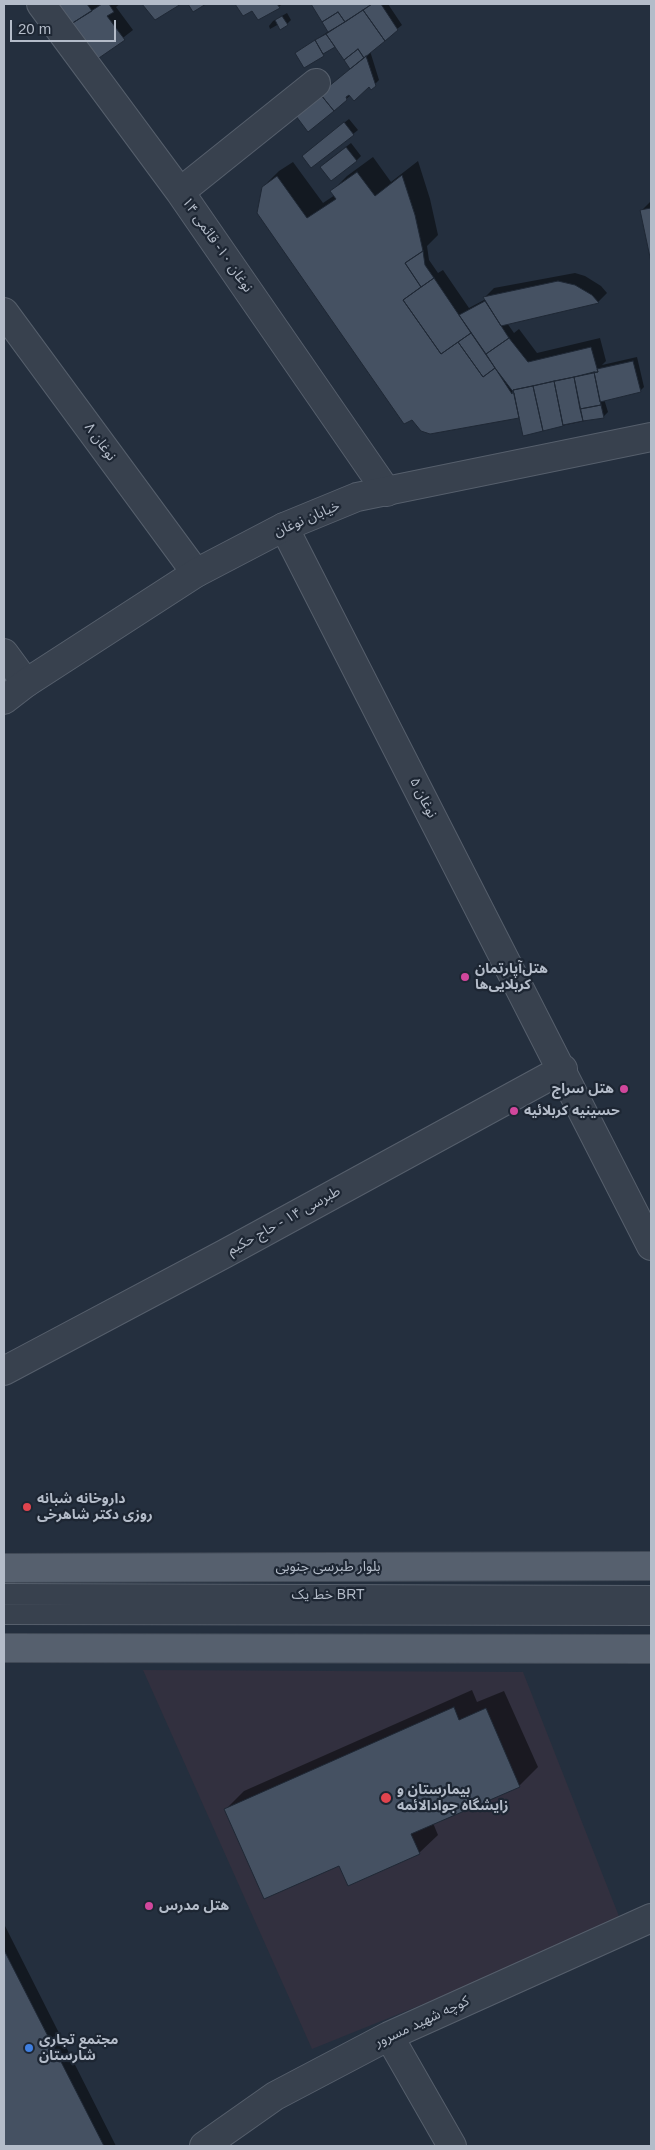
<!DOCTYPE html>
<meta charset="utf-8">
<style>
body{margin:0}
#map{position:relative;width:655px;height:2150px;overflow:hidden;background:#242f3e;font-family:Helvetica,sans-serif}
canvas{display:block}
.frame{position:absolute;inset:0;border:5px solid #b4bcc9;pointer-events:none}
.scale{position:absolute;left:10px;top:20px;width:106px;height:22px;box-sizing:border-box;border:2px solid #b4bcc9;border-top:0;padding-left:6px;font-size:15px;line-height:18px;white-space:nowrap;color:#b4bcc9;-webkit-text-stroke:4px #1d2633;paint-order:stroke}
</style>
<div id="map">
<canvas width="655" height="2150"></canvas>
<div class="frame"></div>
<div class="scale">20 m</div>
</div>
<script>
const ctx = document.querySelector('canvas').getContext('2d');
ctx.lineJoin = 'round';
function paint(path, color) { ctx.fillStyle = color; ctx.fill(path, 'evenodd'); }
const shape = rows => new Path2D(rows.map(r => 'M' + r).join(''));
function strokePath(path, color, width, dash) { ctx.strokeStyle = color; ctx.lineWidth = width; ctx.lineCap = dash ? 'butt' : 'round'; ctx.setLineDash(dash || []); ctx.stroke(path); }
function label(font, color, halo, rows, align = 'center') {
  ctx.font = font + ' Helvetica,"Noto Sans Arabic",sans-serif'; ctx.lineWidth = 4.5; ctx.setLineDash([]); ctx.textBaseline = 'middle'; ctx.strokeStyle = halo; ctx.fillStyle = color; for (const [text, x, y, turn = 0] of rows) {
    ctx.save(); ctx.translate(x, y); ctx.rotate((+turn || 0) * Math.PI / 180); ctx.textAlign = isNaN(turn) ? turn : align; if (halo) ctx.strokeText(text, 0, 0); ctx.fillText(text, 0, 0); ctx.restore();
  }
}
paint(shape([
 [143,1670,523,1672,622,1924,312,2049]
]), '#32303f');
paint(shape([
 [58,4,120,4,116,7,133,30,97,58],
 [237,4,283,4,258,19,252,10,244,14],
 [313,4,388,4,402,25,370,51,379,80,371,88,369,85,351,95,308,130,352,68,335,45,304,66,296,53,329,31],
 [287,13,291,20,287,24,279,24,270,29,269,26,273,21],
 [349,119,358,130,353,134,308,151],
 [351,143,361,156,356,161,326,162],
 [373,157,391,182,418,161,430,199,438,235,427,246,429,260,438,273,443,270,469,308,486,299,485,297,494,288,575,273,585,276,601,286,607,293,598,302,507,323,514,333,519,329,537,353,600,338,606,361,602,365,637,357,644,387,640,391,604,399,608,412,603,417,524,434,520,416,518,417,263,187,279,171,293,162,323,203,335,195,332,191,347,176],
 [651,201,651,256,641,211],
 [472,1690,477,1702,504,1691,538,1767,520,1785,433,1823,438,1835,419,1853,340,1864,226,1809,244,1791],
 [4,1924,116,2146,4,2146]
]), '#0007');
const building = shape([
 [57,4,87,4,92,11,71,24,57,4],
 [102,4,109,4,114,12,107,16,125,40,96,60,71,24,102,4],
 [142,4,181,4,155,20,142,4],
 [188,4,206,4,193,12,188,4],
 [235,4,277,4,280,8,258,20,252,11,243,16,235,4],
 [311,4,372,4,345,22,338,12,322,22,311,4],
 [372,4,381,4,398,30,385,41,363,10,372,4],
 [363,10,385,41,364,58,358,49,344,60,326,34,363,10],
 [338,12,345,22,328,32,322,22,338,12],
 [282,16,288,25,280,30,275,20,282,16],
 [326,34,335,47,323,54,315,40,326,34],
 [315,40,324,56,304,68,295,53,315,40],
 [358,49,364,58,350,69,344,60,358,49],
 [366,56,376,86,371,90,369,87,354,101,349,95,346,97,347,100,334,111,321,95,323,91,366,56],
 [321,95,334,111,308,132,296,116,321,95],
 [344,122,354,135,311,168,302,156,344,122],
 [346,147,357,161,331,181,320,167,346,147],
 [357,172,375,196,402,175,415,215,423,251,405,263,421,287,403,300,441,354,458,342,483,377,495,368,514,393,519,418,430,434,421,431,412,420,404,424,257,213,262,187,277,176,307,218,336,199,330,191,357,172],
 [651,208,651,262,640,210,651,208],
 [423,251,425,265,434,278,421,287,405,263,423,251],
 [434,278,471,333,441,354,403,300,434,278],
 [558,281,575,285,592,295,599,303,501,326,483,297,558,281],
 [485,301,509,338,486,354,459,315,485,301],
 [471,333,495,368,483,377,458,342,471,333],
 [509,338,528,362,591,347,598,372,513,390,512,394,486,354,509,338],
 [633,361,641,392,600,402,594,372,598,372,597,369,633,361],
 [594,372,601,405,580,409,574,377,594,372],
 [574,377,583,421,563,425,554,381,574,377],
 [554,381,563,426,543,431,533,386,554,381],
 [533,386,543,431,523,436,513,390,533,386],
 [601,405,604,418,583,421,580,409,601,405],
 [454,1707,459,1720,486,1708,520,1787,411,1834,420,1854,348,1886,339,1866,264,1899,224,1809,454,1707],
 [4,1950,104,2146,4,2146,4,1950]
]);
paint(building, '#455162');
strokePath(building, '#1f2835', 1);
const service = shape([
 [4,1594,651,1596],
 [4,1614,651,1615]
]);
const minor = shape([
 [41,4,180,192,387,492],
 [180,192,316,83],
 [4,312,196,573],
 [284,527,651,1246],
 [4,653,26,683],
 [4,1371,226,1253,563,1069],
 [389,2036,452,2146],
 [204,2146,275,2096,389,2036,651,1918]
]);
const tertiary = shape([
 [4,700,26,683,196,573,284,527,357,497,651,437]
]);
const primary = shape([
 [4,1568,651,1566],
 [4,1648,651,1649]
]);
strokePath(service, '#565f6c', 22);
strokePath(minor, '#565f6c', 30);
strokePath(tertiary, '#565f6c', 30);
strokePath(primary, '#414a57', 30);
strokePath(service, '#38414e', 20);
strokePath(minor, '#38414e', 28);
strokePath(tertiary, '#38414e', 28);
strokePath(primary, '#56606e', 28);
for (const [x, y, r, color] of [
 [465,977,5,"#d1479c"],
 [624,1089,5,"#d1479c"],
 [514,1111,5,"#d1479c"],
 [27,1507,5,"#e0444e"],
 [386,1798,6,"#e0444e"],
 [149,1906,5,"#d1479c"],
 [29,2048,5,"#3f7fe0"]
]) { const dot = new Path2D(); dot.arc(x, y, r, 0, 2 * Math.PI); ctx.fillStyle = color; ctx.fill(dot); strokePath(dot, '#1d2633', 2); }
label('14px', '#b4bcc9', '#1d2633', [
 ["نوغان ۱۰- قائمی ۱۴",217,245,55],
 ["نوغان ۸",100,442,54],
 ["خیابان نوغان",307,519,-23],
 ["نوغان ۵",423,798,63],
 ["طبرسی ۱۴ - حاج حکیم",284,1221,-29],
 ["بلوار طبرسی جنوبی",328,1567],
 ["خط یک BRT",328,1595],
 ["کوچه شهید مسرور",422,2022,-25]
]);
label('bold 14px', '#b4bcc9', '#1d2633', [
 ["هتل‌آپارتمان",475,969],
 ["کربلایی‌ها",475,985],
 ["هتل سراج",614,1089,"right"],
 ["حسینیه کربلائیه",524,1111],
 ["داروخانه شبانه",37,1499],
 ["روزی دکتر شاهرخی",37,1515],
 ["بیمارستان و",397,1790],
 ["زایشگاه جوادالائمه",397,1806],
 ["هتل مدرس",159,1906],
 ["مجتمع تجاری",39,2040],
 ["شارستان",39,2056]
], 'left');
</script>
